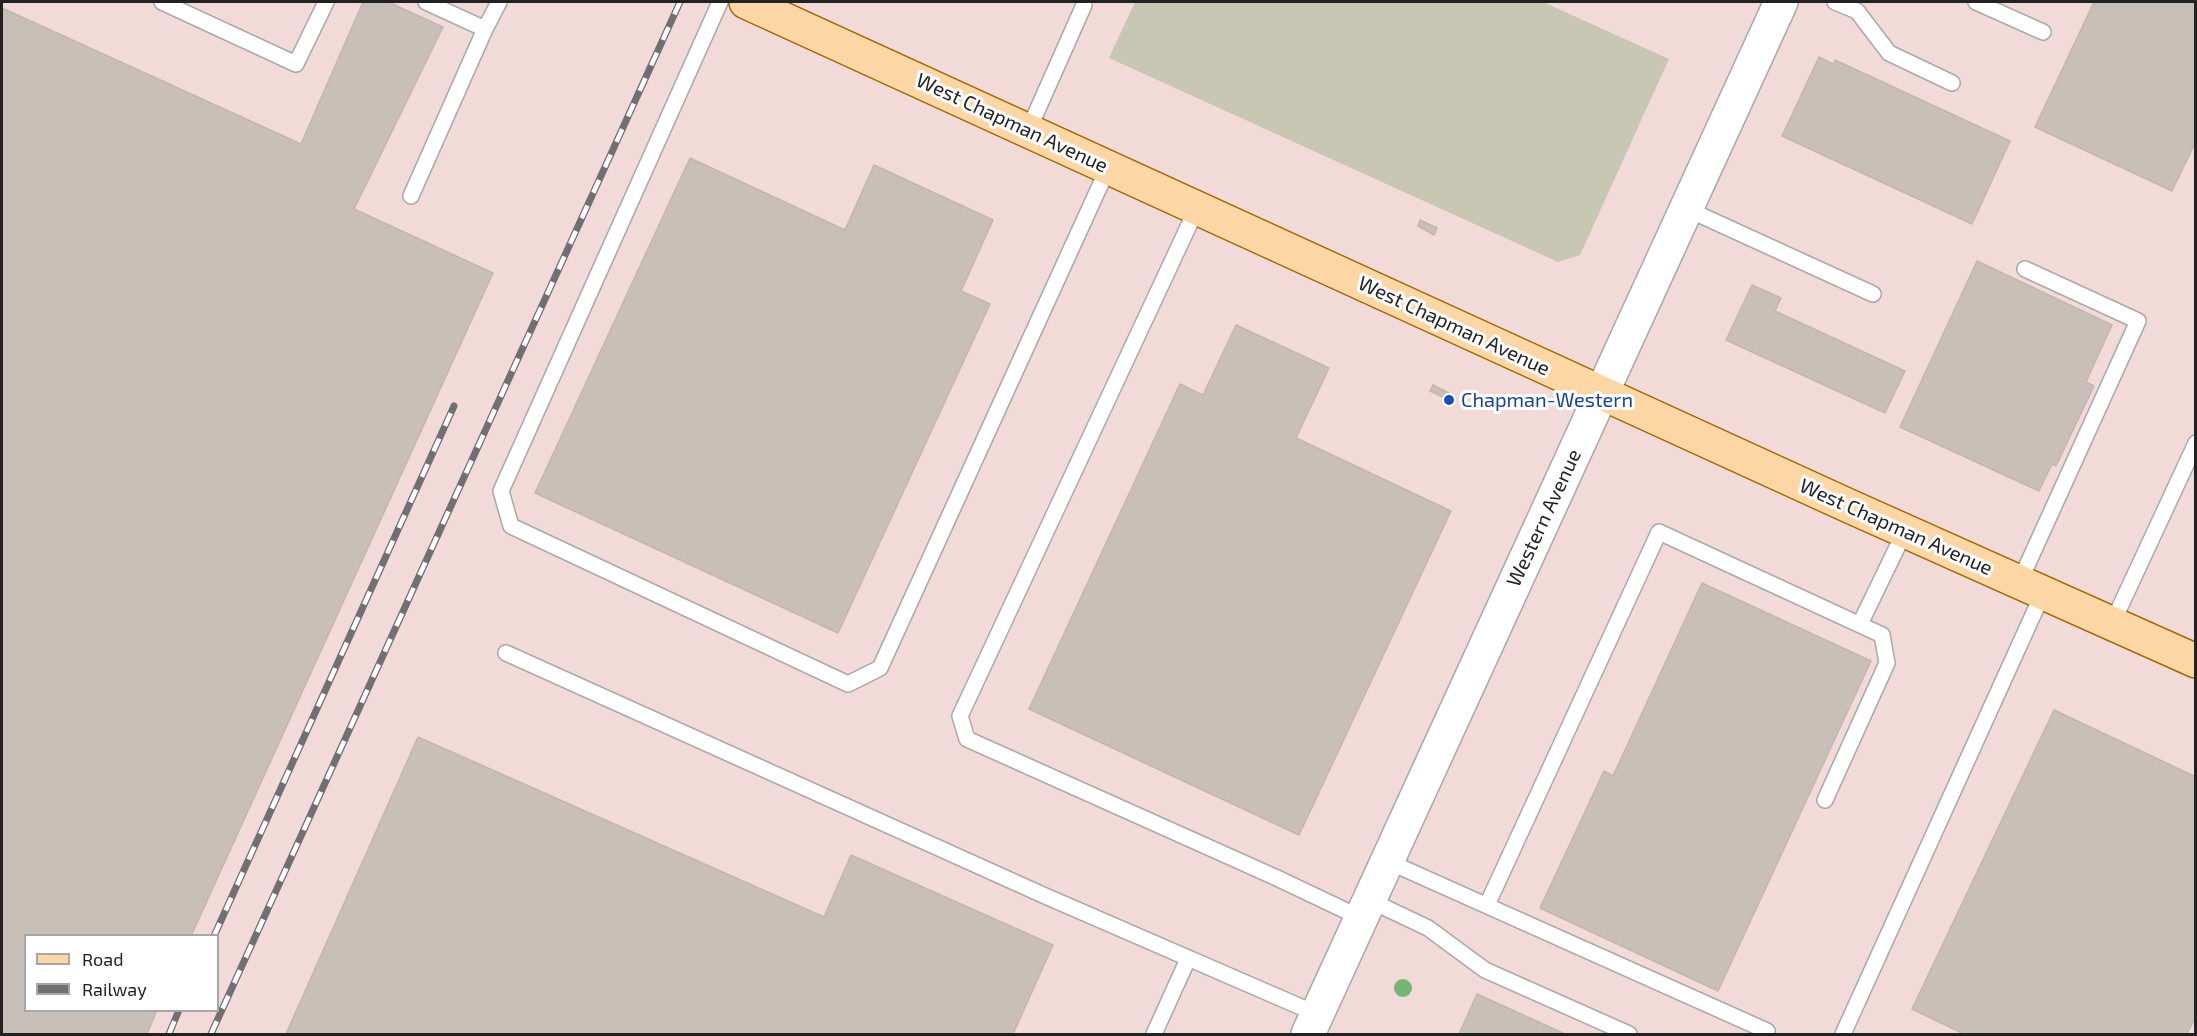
<!DOCTYPE html>
<style>
body{margin:0}
#map{position:relative;width:2197px;height:1036px;overflow:hidden;background:#f2efe9;font-family:"Exo 2",sans-serif}
canvas{display:block}
.frame{position:absolute;inset:0;border:3px solid #222;pointer-events:none}
.legend{position:absolute;left:24px;top:934px;width:195px;height:78px;box-sizing:border-box;background:#fff;border:2px solid #a7a7a7;margin:0;padding:8px 10px;list-style:none;font-size:18px;color:#222}
.legend li{display:flex;align-items:center;gap:12px;height:30px}
.legend b{width:30px;border:2px solid #a7a7a7}
</style>
<div id="map">
<canvas width="2197" height="1036"></canvas>
<div class="frame"></div>
<ul class="legend">
<li><b style="height:8px;background:#fcd6a4"></b>Road</li>
<li><b style="height:8px;background:#707070"></b>Railway</li>
</ul>
</div>
<script>
const ctx = document.querySelector('canvas').getContext('2d');
ctx.lineJoin = 'round';
function paint(path, color) { ctx.fillStyle = color; ctx.fill(path, 'evenodd'); }
const shape = rows => new Path2D(rows.map(r => 'M' + r).join(''));
function strokePath(path, color, width, dash) { ctx.strokeStyle = color; ctx.lineWidth = width; ctx.lineCap = dash ? 'butt' : 'round'; ctx.setLineDash(dash || []); ctx.stroke(path); }
function label(font, color, halo, rows, align = 'center') {
  ctx.font = font + ' "Exo 2",sans-serif'; ctx.lineWidth = 6; ctx.setLineDash([]); ctx.textBaseline = 'middle'; ctx.strokeStyle = halo; ctx.fillStyle = color; for (const [text, x, y, turn = 0] of rows) {
    ctx.save(); ctx.translate(x, y); ctx.rotate((+turn || 0) * Math.PI / 180); ctx.textAlign = isNaN(turn) ? turn : align; if (halo) ctx.strokeText(text, 0, 0); ctx.fillText(text, 0, 0); ctx.restore();
  }
}
paint(shape([
 [2,2,2195,2,2195,1034,2,1034],
 [26,936,218,936,218,1010,26,1010]
]), '#f2dad9');
paint(shape([
 [1135,2,1543,2,1669,59,1580,255,1558,262,1109,58]
]), '#c7c7b4');
const building = shape([
 [363,2,388,2,443,27,354,209,493,273,191,936,26,936,26,1010,157,1010,147,1034,2,1034,2,8,301,144,363,2],
 [2094,2,2196,2,2196,141,2172,191,2035,127,2094,2],
 [1819,57,1833,64,1835,60,2010,141,1972,224,1782,136,1819,57],
 [690,158,845,230,874,165,993,220,961,291,990,304,838,633,535,493,690,158],
 [1420,220,1437,228,1434,235,1418,226,1420,220],
 [1977,261,2112,325,2086,382,2094,386,2056,466,2052,464,2039,491,1900,427,1977,261],
 [1752,285,1781,298,1775,311,1905,371,1885,413,1726,340,1752,285],
 [1236,325,1329,368,1296,438,1451,511,1299,835,1029,709,1180,384,1203,395,1236,325],
 [1433,385,1449,393,1447,399,1430,391,1433,385],
 [1702,583,1871,661,1718,991,1540,908,1604,771,1613,776,1702,583],
 [2054,710,2196,777,2196,1016,2187,1034,1964,1034,1912,1009,2054,710],
 [418,737,824,917,851,855,1053,945,1013,1034,286,1034,418,737],
 [1477,994,1565,1034,1459,1034,1477,994]
]);
paint(building, '#c7bfb8');
strokePath(building, '#c4b6ab', 1.5);
const service = shape([
 [162,2,296,64,326,2],
 [426,2,485,29,499,2],
 [720,2,501,491,511,526,848,684,880,668,1108,168],
 [1835,2,1857,11,1889,53,1952,83],
 [1976,2,2043,32],
 [1028,131,1084,5],
 [411,196,485,29],
 [1197,208,960,716,967,739,1277,878,1361,918],
 [1687,209,1873,294],
 [2019,583,2138,321,2025,269],
 [1860,624,1905,531],
 [2112,624,2196,443],
 [506,653,1043,895,1317,1014],
 [1387,861,1767,1031,1765,1034],
 [1369,900,1428,928,1485,970,1629,1034],
 [1487,905,1659,532,1882,635,1887,663,1825,800],
 [1154,1034,1188,959],
 [1843,1034,2043,593]
]);
const tertiary = shape([
 [1308,1034,1781,2]
]);
const primary = shape([
 [746,2,1849,506,2196,661]
]);
strokePath(service, '#a9a9a9', 18);
strokePath(tertiary, '#a9a9a9', 36);
strokePath(primary, '#a06b00', 36);
strokePath(service, '#fff', 15);
strokePath(tertiary, '#fff', 33);
strokePath(primary, '#fcd6a4', 33);
const rail = shape([
 [214,936,454,406],
 [169,1034,179,1010],
 [211,1034,680,2]
]);
strokePath(rail, '#707070', 7);
strokePath(rail, '#fff', 4.5, [14]);
ctx.fillStyle = '#74b475';
for (const [x, y] of [
 [1403,988]
]) { ctx.beginPath(); ctx.arc(x, y, 9, 0, 2 * Math.PI); ctx.fill(); }
for (const [x, y, r, color] of [
 [1449,400,6,"#1a4fb4"]
]) { const dot = new Path2D(); dot.arc(x, y, r, 0, 2 * Math.PI); ctx.fillStyle = color; ctx.fill(dot); strokePath(dot, '#fff', 2); }
label('20px', '#222', '#fff', [
 ["West Chapman Avenue",1012,123,25],
 ["West Chapman Avenue",1454,326,25],
 ["Western Avenue",1544,518,-65],
 ["West Chapman Avenue",1896,527,24]
]);
label('20px', '#164399', '#fff', [
 ["Chapman-Western",1461,400]
], 'left');
</script>
